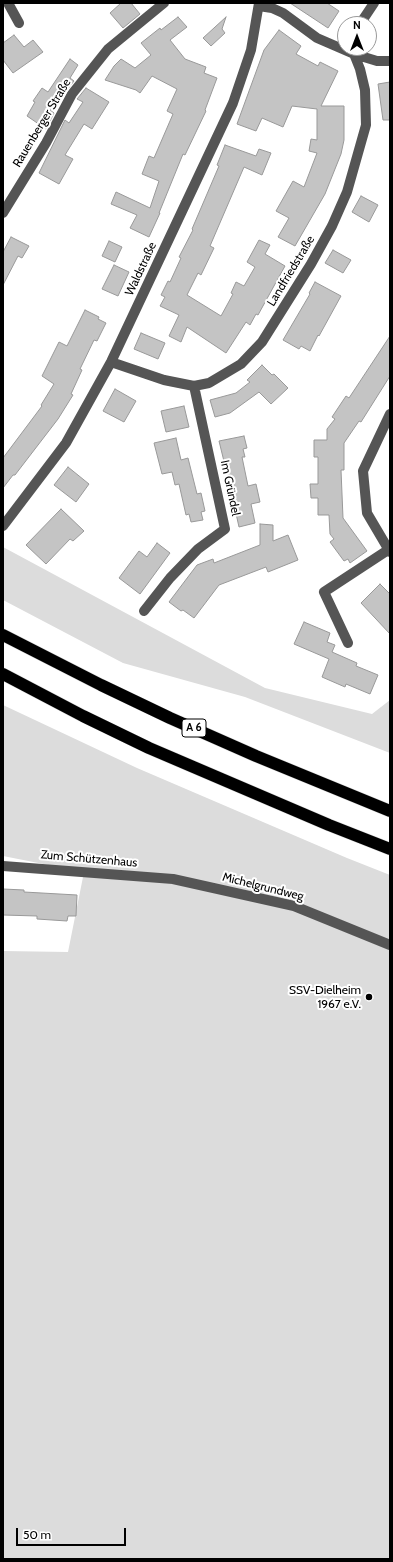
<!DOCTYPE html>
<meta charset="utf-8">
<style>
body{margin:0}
#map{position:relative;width:393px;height:1562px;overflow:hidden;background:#fff;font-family:Cabin,sans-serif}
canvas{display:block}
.frame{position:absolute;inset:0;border:4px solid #000;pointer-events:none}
.north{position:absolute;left:337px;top:16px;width:40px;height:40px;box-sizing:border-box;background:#fff;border:1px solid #999;border-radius:50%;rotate:0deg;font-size:11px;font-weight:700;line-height:16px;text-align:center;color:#000}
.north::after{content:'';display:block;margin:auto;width:14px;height:18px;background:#000;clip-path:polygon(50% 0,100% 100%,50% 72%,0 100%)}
.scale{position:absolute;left:16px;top:1528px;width:110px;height:18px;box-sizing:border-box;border:2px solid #000;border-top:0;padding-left:5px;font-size:12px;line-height:14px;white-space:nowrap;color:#000;-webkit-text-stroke:3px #fff;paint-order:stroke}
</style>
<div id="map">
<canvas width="393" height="1562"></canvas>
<div class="frame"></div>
<div class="north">N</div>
<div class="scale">50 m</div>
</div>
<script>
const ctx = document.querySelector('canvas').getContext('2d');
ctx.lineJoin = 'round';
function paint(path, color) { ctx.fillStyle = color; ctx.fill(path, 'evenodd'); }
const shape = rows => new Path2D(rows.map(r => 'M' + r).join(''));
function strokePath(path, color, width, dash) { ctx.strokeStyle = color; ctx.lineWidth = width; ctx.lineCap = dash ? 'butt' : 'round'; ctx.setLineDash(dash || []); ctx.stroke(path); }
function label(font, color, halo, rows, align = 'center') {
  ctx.font = font + ' Cabin,sans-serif'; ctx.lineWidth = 4; ctx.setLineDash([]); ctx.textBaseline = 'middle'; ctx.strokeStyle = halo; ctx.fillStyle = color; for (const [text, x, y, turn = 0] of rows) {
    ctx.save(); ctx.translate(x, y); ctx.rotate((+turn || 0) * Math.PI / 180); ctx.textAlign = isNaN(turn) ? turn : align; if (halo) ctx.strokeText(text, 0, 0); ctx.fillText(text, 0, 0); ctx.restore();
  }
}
paint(shape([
 [3,547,265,688,372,714,390,700,390,753,245,697,123,663,3,600],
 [3,705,137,768,347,858,390,875,390,1559,3,1559,3,951,68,952,84,872,3,856]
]), '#dcdcdc');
const building = shape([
 [121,3,131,3,140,14,123,28,110,13,121,3],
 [290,3,327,3,339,11,328,28,290,3],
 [178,17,187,27,170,40,185,59,206,67,204,73,217,78,205,110,206,111,185,155,183,154,159,213,160,213,149,237,130,228,137,215,111,204,116,192,150,208,159,181,142,174,149,156,154,158,173,114,167,111,177,89,152,76,140,93,136,90,105,80,114,66,121,59,135,68,151,55,141,43,160,28,161,30,178,17],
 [226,17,222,29,225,33,211,46,203,38,226,17],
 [279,30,301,46,296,54,318,66,320,62,338,71,321,106,344,106,344,140,341,154,325,194,295,246,278,237,289,218,276,211,293,181,304,187,317,153,309,151,311,139,317,140,317,109,292,106,283,127,262,118,256,131,237,124,264,50,279,30],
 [14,35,24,47,33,40,43,52,13,73,3,60,3,43,14,35],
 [70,59,78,65,70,78,74,81,66,91,63,89,50,110,54,113,46,129,27,116,35,102,33,101,42,88,48,92,70,59],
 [390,82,390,120,383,120,378,84,390,82],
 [86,88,109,102,92,129,84,124,65,155,73,159,59,184,39,173,65,120,69,123,83,102,77,99,86,88],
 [225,145,256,156,259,149,271,153,262,175,244,167,210,246,214,248,201,275,198,273,187,295,221,316,233,294,231,293,236,282,244,286,255,267,247,262,259,240,270,245,265,254,285,266,258,315,256,314,250,325,246,322,226,353,187,327,181,342,169,336,179,315,160,306,165,297,161,295,168,281,170,282,181,258,179,257,193,230,192,229,219,166,217,165,225,145],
 [361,196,378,205,369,222,352,212,361,196],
 [11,237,29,246,22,258,18,256,3,285,3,252,11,237],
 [109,241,122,247,115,262,102,256,109,241],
 [333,250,351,260,343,273,325,263,333,250],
 [114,265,129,272,118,296,102,289,114,265],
 [315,282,341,296,319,336,318,335,310,351,301,346,299,349,283,340,310,294,309,293,315,282],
 [85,310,99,317,98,319,106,323,97,341,94,340,80,369,82,370,71,394,73,395,58,419,15,475,13,475,3,488,3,458,42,406,41,405,54,384,42,376,59,342,67,346,85,310],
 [141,333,165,343,158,359,134,349,141,333],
 [390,336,390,376,361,422,359,421,344,443,344,470,341,470,343,518,367,551,350,563,348,559,344,561,330,542,334,539,330,534,329,515,318,515,318,498,311,498,310,484,318,484,318,457,314,457,314,440,327,440,327,429,335,419,332,417,346,396,349,398,390,336],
 [262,365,272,375,274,374,288,388,271,404,259,392,230,413,215,417,210,400,236,393,250,382,247,380,262,365],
 [115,389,136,401,124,422,103,411,115,389],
 [184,406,189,427,166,432,161,411,184,406],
 [244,436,247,448,243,449,245,457,242,457,248,486,256,484,260,502,251,504,255,523,239,527,235,509,234,510,229,490,231,490,219,441,244,436],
 [176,438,181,460,188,458,197,494,201,493,205,511,201,512,203,520,191,522,189,514,186,515,179,484,175,485,172,472,162,474,154,443,176,438],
 [68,467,89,484,76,502,54,485,68,467],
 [61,509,84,531,73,541,70,539,46,564,26,545,61,509],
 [260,524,273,525,273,541,288,535,298,560,268,572,266,567,219,585,194,618,183,610,181,611,169,602,197,565,213,559,214,563,260,545,260,524],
 [157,543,170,553,140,594,119,578,139,551,147,557,157,543],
 [380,584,390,594,390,634,361,603,380,584],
 [304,622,330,633,327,642,335,645,332,652,357,663,356,666,378,675,370,694,346,684,345,687,322,677,329,659,294,644,304,622],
 [3,889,24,890,24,892,77,895,76,916,68,916,67,921,37,919,37,916,3,915,3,889]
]);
paint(building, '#c4c4c4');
strokePath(building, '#999', 1);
const highway = shape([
 [3,635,101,685,170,718,256,756,390,811],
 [3,674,83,716,149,748,329,825,390,849]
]);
strokePath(highway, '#dbdbdb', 13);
strokePath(shape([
 [8,3,19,23],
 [259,6,272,8,283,13,317,38,354,54,377,61,390,61],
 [360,24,374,3],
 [3,213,46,143,72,94,108,49,164,3],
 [111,362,164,380,194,386,209,383,241,364,262,342,311,264,332,226,347,192,366,125,365,90,360,69,354,54,354,48],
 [390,414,363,471,367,513,390,552],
 [3,526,66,443,111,362,233,103,251,50,259,3],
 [144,611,170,578,198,549,225,529,194,386],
 [348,643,324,592,388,550],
 [3,866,173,879,294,906,390,945]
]), '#555', 10);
strokePath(highway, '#000', 12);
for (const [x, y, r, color] of [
 [369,997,4,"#000"]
]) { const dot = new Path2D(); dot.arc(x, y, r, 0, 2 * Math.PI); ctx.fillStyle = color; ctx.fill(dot); strokePath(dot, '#fff', 1.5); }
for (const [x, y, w] of [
 [194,728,24]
]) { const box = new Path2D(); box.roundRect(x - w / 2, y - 9, w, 18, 3); ctx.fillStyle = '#fff'; ctx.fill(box); strokePath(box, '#000', 1); }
label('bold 11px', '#000', null, [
 ["A 6",194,728]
]);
label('12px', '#000', '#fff', [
 ["Rauenberger Straße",42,123,-59],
 ["Waldstraße",141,269,-65],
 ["Landfriedstraße",291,271,-59],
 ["Im Gründel",230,488,78],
 ["Zum Schützenhaus",89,859,5],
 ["Michelgrundweg",263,887,14]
]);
label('12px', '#000', '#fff', [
 ["SSV-Dielheim",361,990],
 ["1967 e.V.",361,1004]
], 'right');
</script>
